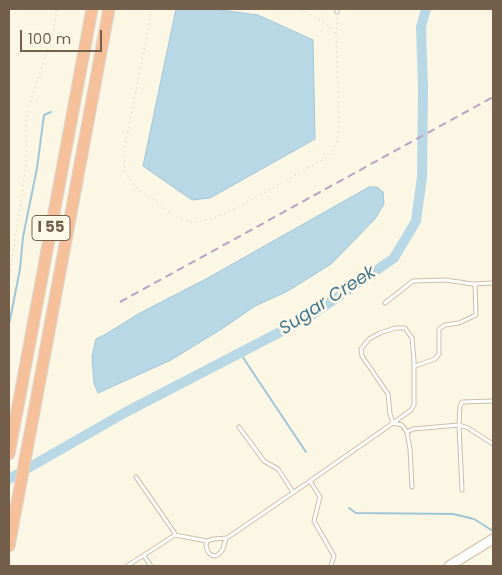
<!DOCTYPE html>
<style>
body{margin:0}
#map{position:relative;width:502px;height:575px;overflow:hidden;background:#fcf6e4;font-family:Poppins,sans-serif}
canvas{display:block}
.frame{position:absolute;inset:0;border:10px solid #745f4a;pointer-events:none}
.scale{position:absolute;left:20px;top:30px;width:82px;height:22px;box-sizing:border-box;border:2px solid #745f4a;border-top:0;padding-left:6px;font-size:15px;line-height:18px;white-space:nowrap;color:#745f4a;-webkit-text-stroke:4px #fffaea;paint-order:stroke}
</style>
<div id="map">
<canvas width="502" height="575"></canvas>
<div class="frame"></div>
<div class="scale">100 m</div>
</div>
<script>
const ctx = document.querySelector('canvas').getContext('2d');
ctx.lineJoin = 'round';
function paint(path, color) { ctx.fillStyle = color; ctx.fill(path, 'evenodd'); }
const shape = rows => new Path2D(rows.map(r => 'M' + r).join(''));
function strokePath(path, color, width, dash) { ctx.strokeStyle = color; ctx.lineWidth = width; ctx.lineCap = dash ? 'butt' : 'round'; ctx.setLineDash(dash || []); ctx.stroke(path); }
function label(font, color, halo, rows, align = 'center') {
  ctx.font = font + ' Poppins,sans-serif'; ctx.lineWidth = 5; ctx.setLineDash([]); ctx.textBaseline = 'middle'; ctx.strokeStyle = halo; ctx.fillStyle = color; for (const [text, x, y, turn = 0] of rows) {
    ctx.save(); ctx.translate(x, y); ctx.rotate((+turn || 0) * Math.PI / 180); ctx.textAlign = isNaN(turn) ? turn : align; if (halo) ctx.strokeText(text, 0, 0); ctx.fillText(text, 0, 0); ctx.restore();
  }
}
const water = shape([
 [176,9,213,9,258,15,313,40,315,139,210,198,192,200,143,166,176,9],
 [369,187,377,187,383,192,384,204,375,219,331,264,288,291,255,306,223,328,171,360,98,393,94,383,92,357,96,339,106,334,140,313,206,279,369,187]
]);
paint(water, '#b8d8e5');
strokePath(water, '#9fc6d7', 1);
strokePath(shape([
 [9,325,20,269,23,237,37,168,44,115,51,112],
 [240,353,306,452],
 [349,508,356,513,453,514,474,519,493,531]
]), '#9fc6d7', 2);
strokePath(shape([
 [9,479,126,412,309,317,394,258,416,221,422,177,423,87,421,27,426,9]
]), '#b8d8e5', 10);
const service = shape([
 [337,9,337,12],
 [385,303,413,281,445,280,473,284,493,283],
 [415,366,435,359,439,354,439,329,445,325,459,323,476,315,475,284],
 [393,423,402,425,407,432,410,449,412,487],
 [239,427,264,461,278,469,293,492],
 [407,432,413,429,459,425,460,406,462,402,493,401],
 [136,477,174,532,175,535],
 [462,490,459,425,468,428,493,444],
 [207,541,206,546,208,552,211,555,216,556,219,554,223,549,226,538],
 [144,556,151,566],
 [127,566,175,535,207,541,214,539,227,538,310,481],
 [331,566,334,556,314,521,320,497,310,481,393,423,411,410,414,405,414,360,412,338,405,328,395,328,380,333,369,339,361,349,362,356,388,394,390,414,393,423]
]);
const secondary = shape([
 [449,566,493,539]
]);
const motorway = shape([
 [9,454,92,9],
 [9,546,109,9]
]);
strokePath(service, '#cdbfaa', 5);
strokePath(secondary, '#d0c0a8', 11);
strokePath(motorway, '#dbd5d0', 13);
strokePath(shape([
 [152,9,124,152,125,172,130,180,138,189,177,217,190,222,198,222,217,217,238,207,326,158,333,150,337,142,339,122,336,35,330,27,325,23,300,9],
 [336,34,338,16],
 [9,280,26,167,26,119,31,100,53,33,57,9]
]), '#d6bc9f', 1, [1, 4]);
strokePath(service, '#fff', 3);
strokePath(secondary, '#fff', 9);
strokePath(motorway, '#f6c09b', 11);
strokePath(shape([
 [120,302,493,97]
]), '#baa2c5', 2, [8, 5]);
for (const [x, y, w] of [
 [51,228,38]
]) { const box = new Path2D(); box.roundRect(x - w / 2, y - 12.5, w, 25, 4); ctx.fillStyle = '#fffaea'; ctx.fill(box); strokePath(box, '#745f4a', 1); }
label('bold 15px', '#745f4a', null, [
 ["I 55",51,228]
]);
label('italic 18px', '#46788f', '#fffaea', [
 ["Sugar Creek",328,301,-33]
]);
</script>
